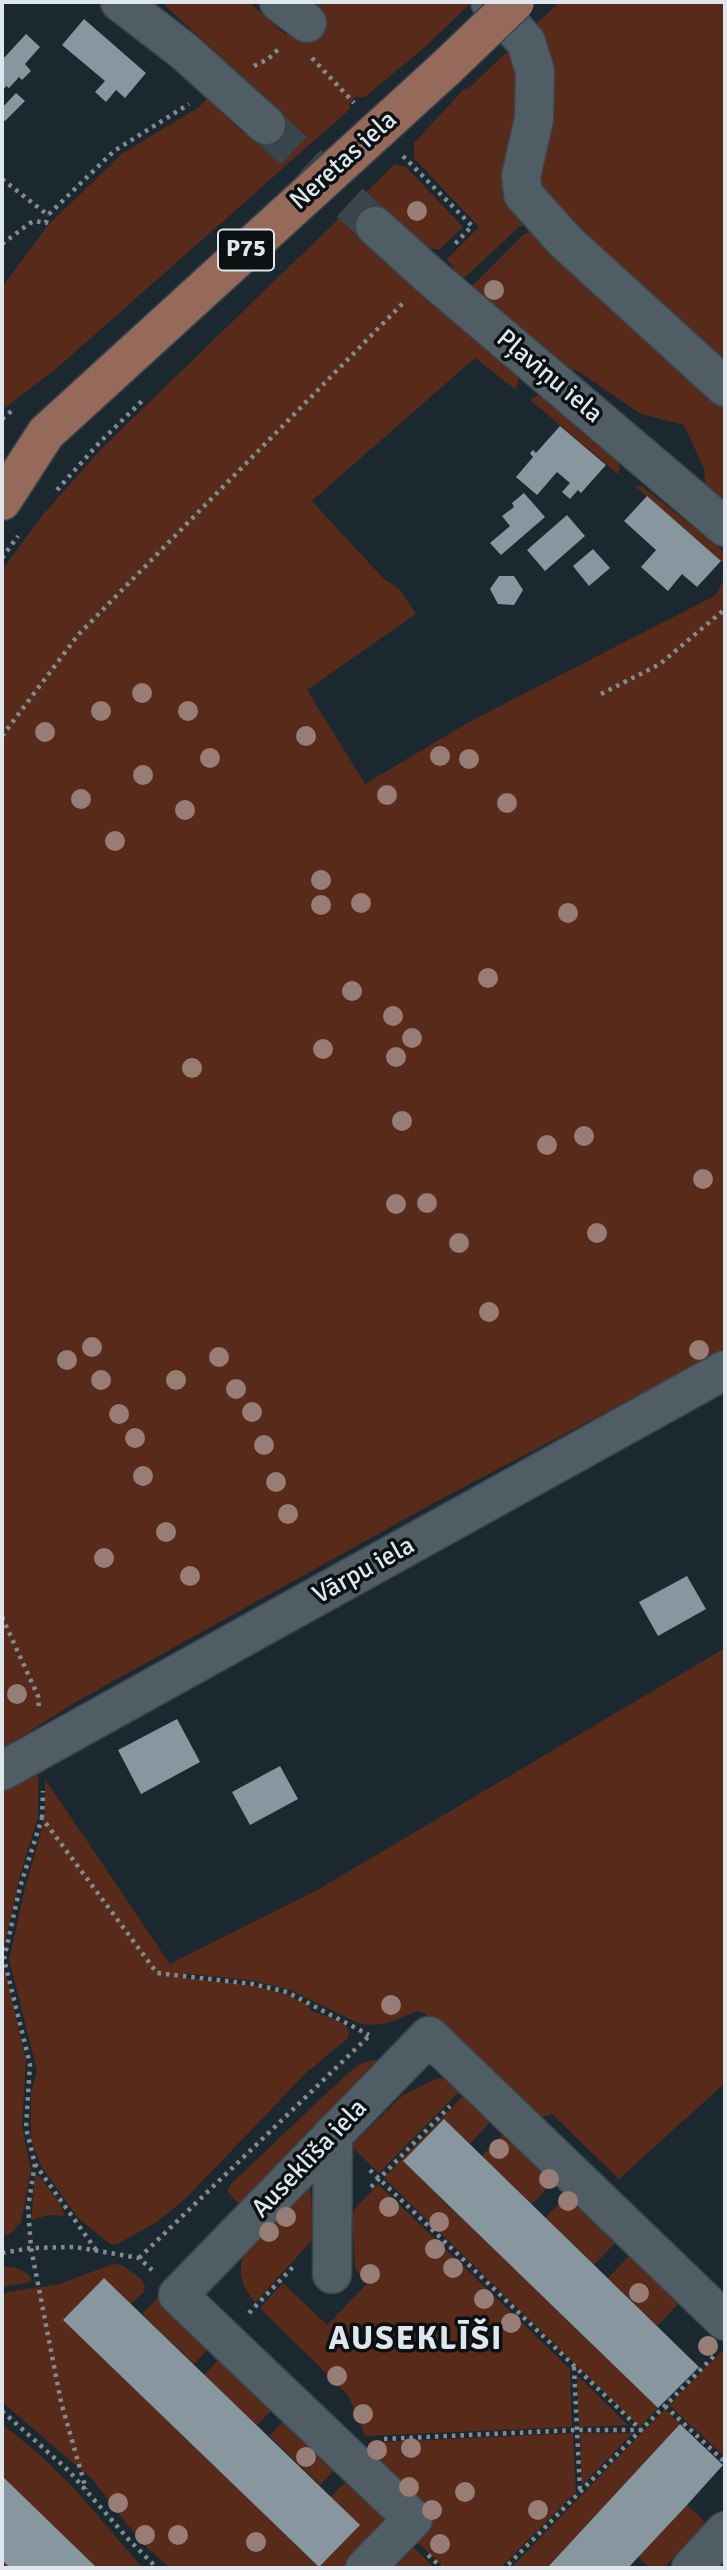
<!DOCTYPE html>
<meta charset="utf-8">
<style>
body{margin:0}
#map{position:relative;width:727px;height:2570px;overflow:hidden;background:#1c282f;font-family:Signika,sans-serif}
canvas{display:block}
.frame{position:absolute;inset:0;border:4px solid #e0e7ec;pointer-events:none}
</style>
<div id="map">
<canvas width="727" height="2570"></canvas>
<div class="frame"></div>
</div>
<script>
const ctx = document.querySelector('canvas').getContext('2d');
ctx.lineJoin = 'round';
function paint(path, color) { ctx.fillStyle = color; ctx.fill(path, 'evenodd'); }
const shape = rows => new Path2D(rows.map(r => 'M' + r).join(''));
function strokePath(path, color, width, dash) { ctx.strokeStyle = color; ctx.lineWidth = width; ctx.lineCap = dash ? 'butt' : 'round'; ctx.setLineDash(dash || []); ctx.stroke(path); }
function label(font, color, halo, rows, align = 'center') {
  ctx.font = font + ' Signika,sans-serif'; ctx.lineWidth = 7; ctx.setLineDash([]); ctx.textBaseline = 'middle'; ctx.strokeStyle = halo; ctx.fillStyle = color; for (const [text, x, y, turn = 0] of rows) {
    ctx.save(); ctx.translate(x, y); ctx.rotate((+turn || 0) * Math.PI / 180); ctx.textAlign = isNaN(turn) ? turn : align; if (halo) ctx.strokeText(text, 0, 0); ctx.fillText(text, 0, 0); ctx.restore();
  }
}
paint(shape([
 [161,2,249,2,286,35,309,10,299,2,472,2,425,47,365,97,355,97,349,104,350,109,56,369,2,410,2,287,49,224,123,153,199,107,207,99,242,132,252,134,271,110,267,99,258,90],
 [559,2,725,2,725,369,526,180,526,34],
 [518,41,536,220,519,227,462,280,447,259,479,227,414,158,414,143,465,88,467,90],
 [395,164,406,167,463,227,439,250,424,247,518,373,518,384,515,389,475,358,312,501,383,578,400,590,416,614,307,690,365,784,469,722,716,595,725,577,725,1350,441,1499,74,1703,2,1749,2,570,41,517,101,449],
 [536,232,725,398,725,507,706,487,704,469,684,425,641,414,578,371,554,366,469,289,525,233],
 [544,394,615,455,620,468,618,474,530,400,538,395],
 [635,486,642,486,721,549,725,553,725,565],
 [725,1648,725,2083,619,2179,552,2114,539,2118,455,2036,424,2013,418,2011,389,2023,372,2025,358,2023,290,1990,255,1981,184,1973,181,1977,254,1986,288,1995,306,2004,311,2011,330,2017,345,2025,349,2032,348,2038,306,2073,186,2198,157,2222,117,2244,110,2244,78,2218,41,2166,31,2141,31,2092,37,2070,9,1960,25,1888,45,1818,45,1779,170,1964,319,1889],
 [38,1772,38,1817,19,1879,2,1957,26,2061,22,2126,31,2170,21,2223,11,2233,2,2237,2,1790],
 [373,2060,384,2062,240,2205,227,2191,231,2184,348,2073,362,2063],
 [444,2078,451,2079,463,2088,379,2173,351,2146,403,2095,436,2079],
 [464,2095,491,2121,470,2144,444,2119,403,2161,658,2408,640,2427,384,2178],
 [504,2133,554,2181,532,2204,482,2156],
 [38,2175,59,2202,65,2216,49,2215,31,2220,35,2177],
 [310,2183,314,2238,255,2303,244,2287,241,2275,241,2263,245,2252],
 [378,2184,570,2369,572,2427,365,2436,348,2395,260,2308,283,2283,327,2325,368,2283,355,2269,352,2212],
 [568,2194,616,2242,594,2265,545,2218],
 [630,2255,679,2303,657,2326,608,2278],
 [113,2264,122,2265,141,2279,145,2286,144,2292,131,2304,104,2278,64,2320,318,2566,359,2525,331,2497,347,2480,389,2522,351,2568,170,2568,141,2542,92,2479,2,2402,2,2295,8,2292,59,2284],
 [2,2266,17,2268,26,2273,31,2277,31,2282,2,2287],
 [159,2297,211,2346,194,2364,142,2314],
 [722,2351,725,2352,725,2457,669,2405],
 [221,2357,274,2408,257,2425,204,2375],
 [577,2375,628,2425,579,2427],
 [665,2409,680,2424,547,2568,511,2568],
 [285,2419,336,2469,320,2485,269,2436],
 [2,2424,38,2453,70,2484,143,2568,2,2568],
 [573,2433,576,2492,500,2568,445,2568,415,2540,367,2443],
 [580,2433,633,2433,582,2485],
 [687,2505,706,2523,664,2568,650,2568,638,2557],
 [410,2544,435,2568,382,2568]
]), '#572a1a');
paint(shape([
 [84,19,146,73,125,98,116,90,106,102,95,92,105,81,62,45],
 [26,34,40,47,25,64,31,71,22,80,19,77,9,88,6,86,2,92,2,60],
 [16,93,25,101,5,121,2,118,2,108],
 [560,426,606,465,581,493,578,490,570,499,562,492,570,483,557,472,537,495,516,477,533,457,530,453,533,450,536,453],
 [524,493,545,517,501,555,490,543,510,526,502,516,514,507,512,503],
 [647,496,721,561,697,587,682,574,668,591,641,567,656,550,624,521],
 [567,515,585,536,545,571,527,550],
 [593,549,610,568,589,586,573,566],
 [499,576,514,576,523,590,514,605,498,604,490,589],
 [687,1576,706,1609,658,1636,639,1602],
 [177,1719,200,1762,141,1794,118,1750],
 [280,1766,298,1799,250,1825,232,1792],
 [444,2119,699,2367,658,2408,403,2161],
 [104,2278,360,2525,319,2567,63,2320],
 [680,2424,723,2465,687,2505,628,2568,547,2568],
 [2,2476,97,2568,10,2568,2,2560]
]), '#8896a0');
strokePath(shape([
 [266,125,375,226]
]), '#39454b', 38, [38, 19]);
const minor = shape([
 [120,2,185,52,266,125],
 [279,2,307,23],
 [490,2,526,42,535,71,534,119,521,176,523,194,565,241,725,387],
 [375,226,430,276,725,527],
 [2,1771,725,1370],
 [332,2274,333,2134],
 [365,2568,413,2519,178,2295,429,2036,725,2321],
 [691,2568,725,2531]
]);
const major = shape([
 [2,501,46,433,446,68]
]);
strokePath(minor, '#3a444a', 41);
strokePath(major, '#3a444a', 41);
strokePath(shape([
 [312,58,354,103],
 [254,66,268,59,281,47],
 [403,156,472,226,452,247],
 [2,179,48,215,114,151,189,104],
 [2,244,30,223,35,221,46,223,48,215],
 [2,419,14,409],
 [57,490,100,442,143,400],
 [2,558,18,536],
 [601,694,660,664,725,609],
 [2,736,78,635,405,301],
 [2,1617,38,1696,39,1709],
 [42,1818,43,1791],
 [35,2164,28,2207,31,2248,61,2402,86,2489],
 [370,2170,641,2430,505,2568],
 [371,2187,450,2106],
 [96,2250,35,2164,26,2128,30,2064,4,1959,20,1887,42,1818,157,1973,253,1984,287,1992,369,2035],
 [2,2253,31,2248,75,2247,139,2258,152,2270],
 [139,2258,370,2035],
 [249,2313,294,2266],
 [574,2367,580,2492],
 [665,2406,725,2462],
 [2,2411,69,2471,130,2541,157,2568],
 [384,2439,576,2430,641,2430,715,2355],
 [428,2555,442,2568]
]), '#828b91', 4.5, [3.5, 5]);
strokePath(minor, '#505d65', 38);
strokePath(major, '#966a5b', 38);
const majorBridge = shape([
 [446,68,515,2]
]);
strokePath(majorBridge, '#3a444a', 41, []);
strokePath(majorBridge, '#966a5b', 38);
ctx.fillStyle = '#977d75';
for (const [x, y] of [
 [417,211],
 [494,290],
 [142,693],
 [101,711],
 [188,711],
 [45,732],
 [306,736],
 [440,756],
 [210,758],
 [469,759],
 [143,775],
 [387,795],
 [81,799],
 [507,803],
 [185,810],
 [115,841],
 [321,880],
 [361,903],
 [321,905],
 [568,913],
 [488,978],
 [352,991],
 [393,1016],
 [412,1038],
 [323,1049],
 [396,1057],
 [192,1068],
 [402,1121],
 [584,1136],
 [547,1145],
 [703,1179],
 [427,1203],
 [396,1204],
 [597,1233],
 [459,1243],
 [489,1312],
 [92,1347],
 [699,1350],
 [219,1357],
 [67,1360],
 [101,1380],
 [176,1380],
 [236,1389],
 [252,1412],
 [119,1414],
 [135,1438],
 [264,1445],
 [143,1476],
 [276,1482],
 [288,1514],
 [166,1532],
 [104,1558],
 [190,1576],
 [17,1694],
 [391,2005],
 [499,2149],
 [549,2179],
 [568,2201],
 [389,2207],
 [286,2217],
 [439,2222],
 [269,2232],
 [435,2249],
 [453,2268],
 [370,2274],
 [639,2293],
 [484,2299],
 [511,2323],
 [708,2346],
 [337,2376],
 [363,2414],
 [411,2448],
 [377,2450],
 [306,2457],
 [409,2487],
 [465,2492],
 [118,2503],
 [432,2510],
 [538,2510],
 [145,2535],
 [178,2535],
 [256,2542],
 [440,2544]
]) { ctx.beginPath(); ctx.arc(x, y, 10, 0, 2 * Math.PI); ctx.fill(); }
for (const [x, y, w] of [
 [246,250,56]
]) { const box = new Path2D(); box.roundRect(x - w / 2, y - 20.5, w, 41, 5); ctx.fillStyle = '#0b1013'; ctx.fill(box); strokePath(box, '#e0e7ec', 2); }
label('bold 24px', '#e0e7ec', null, [
 ["P75",246,250]
]);
label('26px', '#e0e7ec', '#0b1013', [
 ["Neretas iela",344,161,-42],
 ["Pļaviņu iela",549,377,40],
 ["Vārpu iela",364,1571,-29],
 ["Auseklīša iela",310,2159,-46]
]);
ctx.letterSpacing = '2px';
label('bold 33px', '#e0e7ec', '#0b1013', [
 ["AUSEKLĪŠI",416,2340]
]);
ctx.letterSpacing = '0px';
</script>
